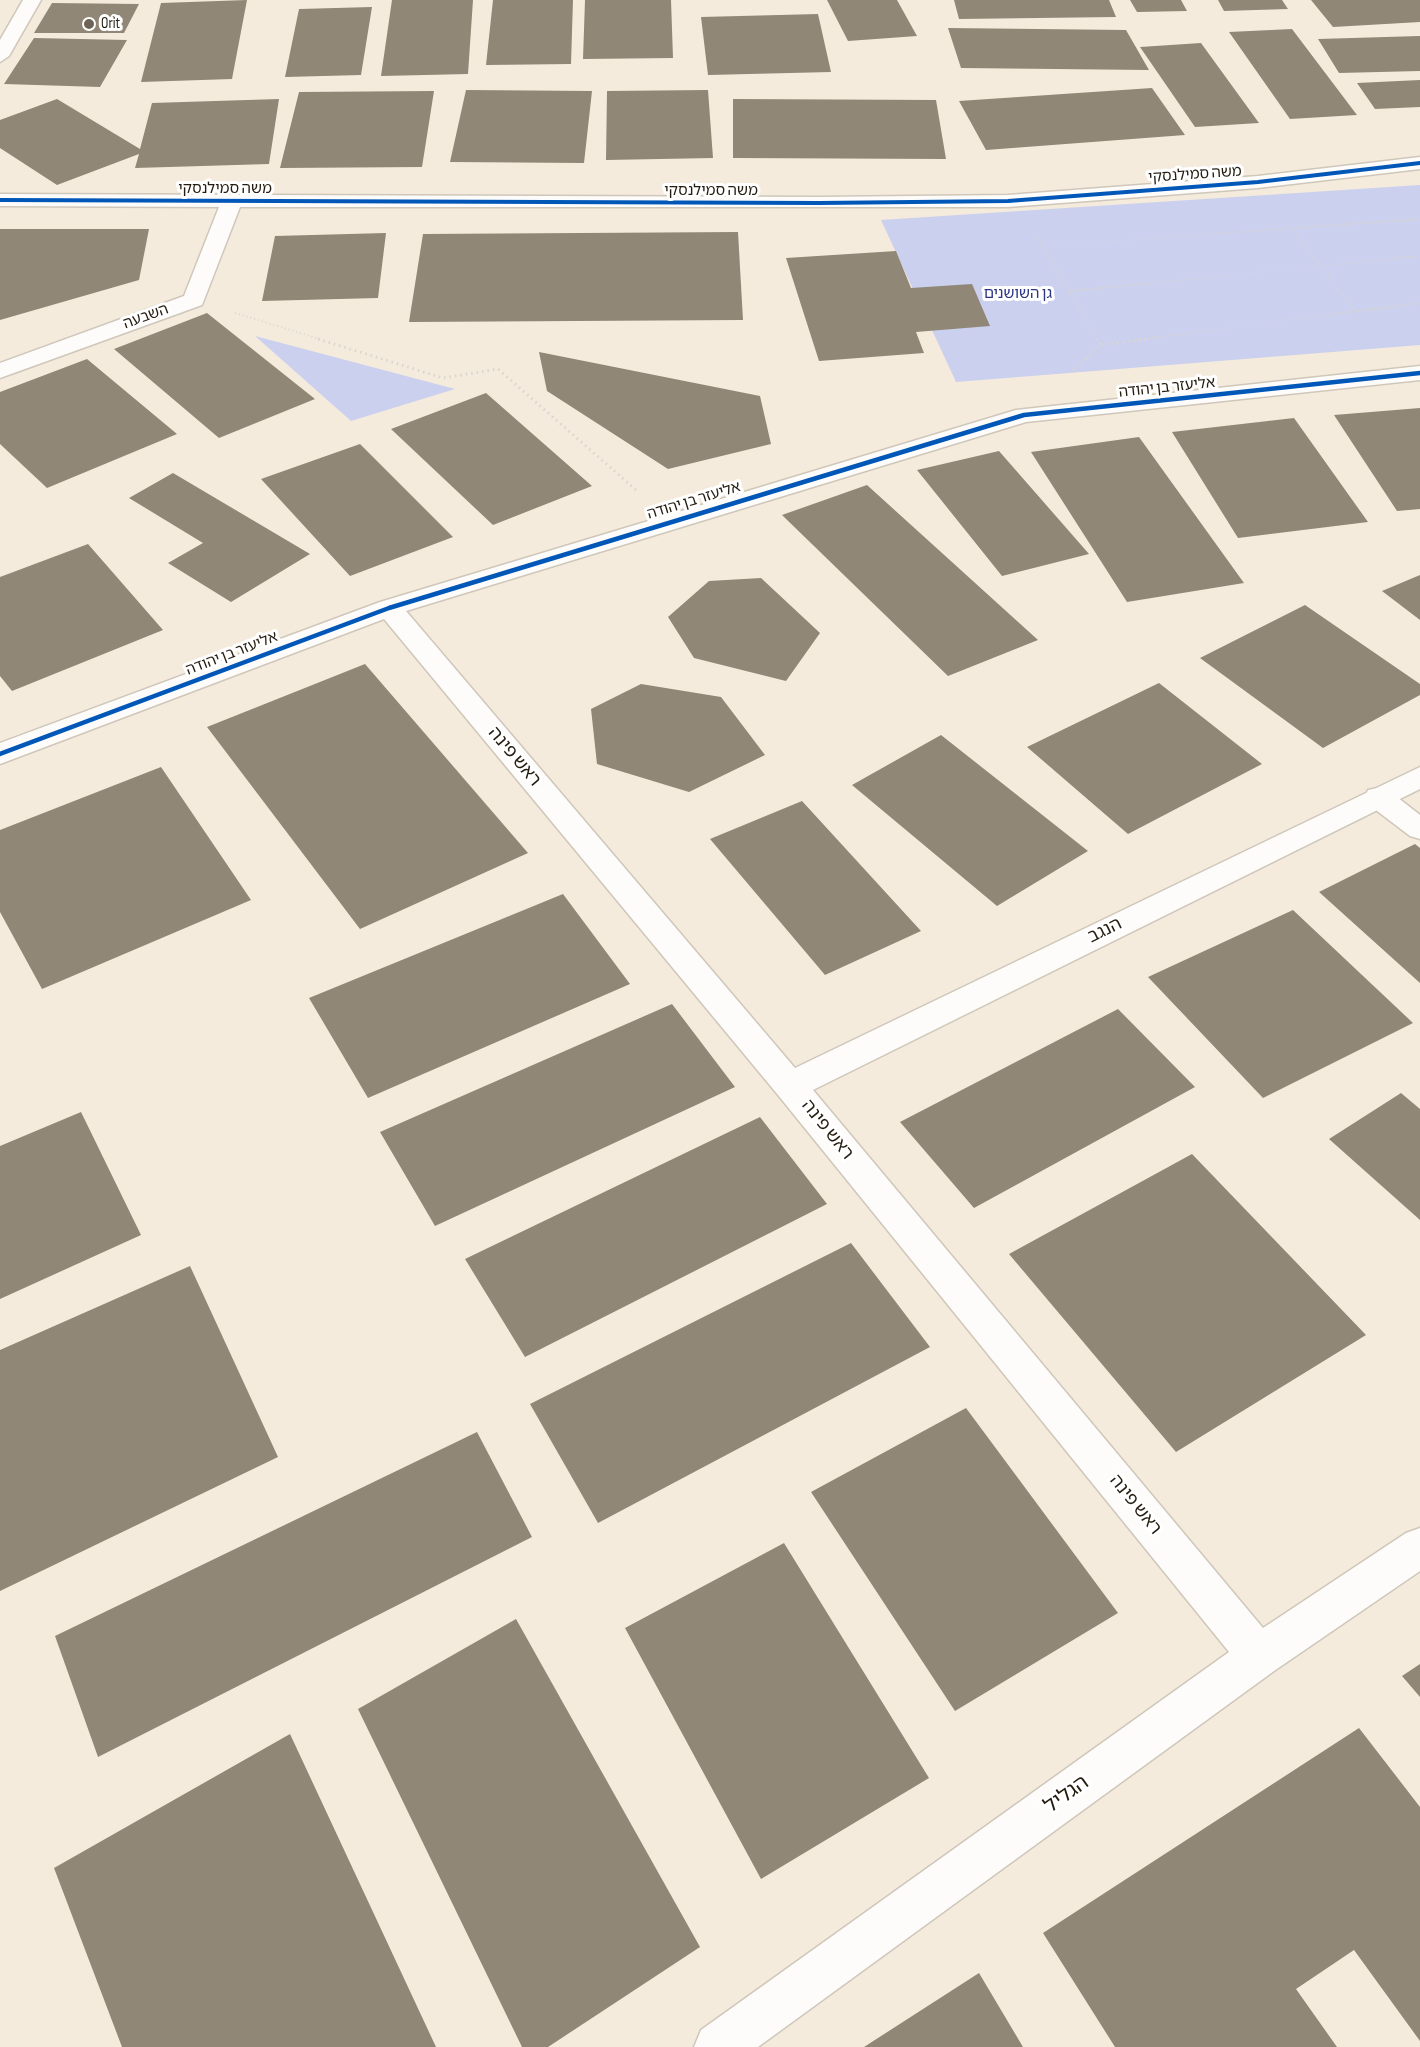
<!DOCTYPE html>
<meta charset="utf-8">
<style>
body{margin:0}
canvas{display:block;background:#f4ebdc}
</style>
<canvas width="1420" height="2047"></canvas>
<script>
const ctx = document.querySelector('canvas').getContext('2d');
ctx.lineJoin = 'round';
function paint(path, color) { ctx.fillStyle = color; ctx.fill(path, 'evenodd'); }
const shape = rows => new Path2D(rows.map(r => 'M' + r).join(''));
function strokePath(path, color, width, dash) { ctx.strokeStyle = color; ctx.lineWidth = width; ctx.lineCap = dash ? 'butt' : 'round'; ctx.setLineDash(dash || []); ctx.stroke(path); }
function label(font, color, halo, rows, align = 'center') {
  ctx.font = font + ' "Sofia Sans Condensed","Noto Sans Hebrew",sans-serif'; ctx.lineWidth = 6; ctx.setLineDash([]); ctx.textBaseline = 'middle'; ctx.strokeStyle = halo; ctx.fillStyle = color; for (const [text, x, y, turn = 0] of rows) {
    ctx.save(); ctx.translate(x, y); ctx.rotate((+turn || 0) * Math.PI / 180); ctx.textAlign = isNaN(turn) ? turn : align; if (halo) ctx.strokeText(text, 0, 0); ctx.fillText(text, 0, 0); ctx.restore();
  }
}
paint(shape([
 [1420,185,1420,345,956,382,881,220],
 [255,336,455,389,351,421]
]), '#cbd0ee');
paint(shape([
 [247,0,232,79,141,82,161,3],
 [392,0,473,0,468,74,381,76],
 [493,0,573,0,571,64,486,65],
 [585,0,671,0,673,58,583,59],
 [827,0,897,0,917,36,848,41],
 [954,0,1109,0,1116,17,959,19],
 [1130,0,1181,0,1187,11,1137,12],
 [1218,0,1282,0,1288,9,1224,11],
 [1311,0,1420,0,1420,22,1333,27],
 [52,3,139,4,124,33,34,33],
 [372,7,361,75,285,77,299,9],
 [818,14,831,72,708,75,701,17],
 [948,28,1126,30,1149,70,961,68],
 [1292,29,1357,115,1290,119,1229,32],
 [1420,36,1420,71,1339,73,1318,39],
 [34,38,127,40,100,87,4,84],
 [1201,43,1259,123,1195,127,1140,47],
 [1420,80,1420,107,1375,109,1357,83],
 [1152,88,1185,135,986,150,959,101],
 [466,90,592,91,584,163,450,162],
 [708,90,713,158,606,160,607,91],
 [434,91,422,167,280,168,299,92],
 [57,99,140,149,152,103,279,99,269,164,135,168,139,154,57,185,0,148,0,120],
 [733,99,936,100,946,159,733,158],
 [0,229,149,229,139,280,0,320],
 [738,232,743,320,409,322,423,234],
 [386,233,378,298,262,301,275,236],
 [896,251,911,288,972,284,990,326,916,332,924,353,819,361,786,258],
 [207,313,315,399,219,438,114,349],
 [539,352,760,396,771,444,668,469,547,391],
 [87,359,177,434,47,488,0,444,0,392],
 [486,393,592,486,493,525,391,429],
 [1420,408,1420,509,1397,511,1334,415],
 [1294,418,1368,522,1238,538,1172,432],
 [1139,437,1244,583,1127,602,1031,452],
 [360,444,453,537,350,576,261,479],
 [999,451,1089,554,1002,576,917,470],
 [173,473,310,554,231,602,168,563,203,543,129,498],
 [867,485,1038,640,948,676,782,515],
 [88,544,163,630,12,691,0,676,0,577],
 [1420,575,1420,620,1382,591],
 [761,578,820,633,786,681,694,658,668,617,709,581],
 [1305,605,1420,684,1420,695,1323,748,1200,658],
 [365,664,528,853,360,929,207,727],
 [1159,683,1262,764,1128,834,1027,747],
 [641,684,721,697,765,755,689,792,597,764,591,709],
 [941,735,1088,851,997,906,852,785],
 [161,767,251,900,42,989,0,912,0,830],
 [802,801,921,931,825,975,710,839],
 [1415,844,1420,848,1420,983,1319,892],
 [563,894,630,984,368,1098,309,998],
 [1293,910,1413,1023,1263,1098,1148,977],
 [672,1004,735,1087,435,1226,380,1132],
 [1118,1009,1195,1087,974,1208,900,1122],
 [1401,1093,1420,1109,1420,1220,1329,1139],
 [81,1112,141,1235,0,1299,0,1146],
 [760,1117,827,1204,525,1357,465,1259],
 [1192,1154,1366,1335,1176,1452,1009,1254],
 [851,1243,930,1347,598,1523,530,1404],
 [190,1266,278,1457,0,1591,0,1350],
 [966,1408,1118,1613,955,1711,811,1492],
 [477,1432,532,1537,98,1757,55,1636],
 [784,1543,929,1778,761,1879,625,1628],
 [516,1619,700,1947,548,2047,522,2047,358,1709],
 [1420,1664,1420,1697,1402,1676],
 [1359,1728,1420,1807,1420,2041,1354,1950,1296,1989,1337,2047,1115,2047,1043,1933],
 [290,1734,436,2047,122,2047,54,1868],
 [979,1973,1023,2047,864,2047]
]), '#918776');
const lane = shape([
 [1378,788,1388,790,1420,815,1420,839,1410,836,1368,804,1365,797,1368,790,1378,788]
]);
const street = shape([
 [23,0,41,0,9,56,0,62,0,40,23,0],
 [1420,157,1420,169,1258,188,1008,207,240,207,202,305,0,378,0,363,184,296,219,207,0,206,0,194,819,197,1008,195,1258,176,1420,157],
 [1420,366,1420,380,1026,422,406,611,795,1068,1420,767,1420,789,813,1090,1263,1628,1406,1533,1420,1528,1420,1571,1274,1671,758,2047,694,2047,701,2030,1229,1652,778,1095,384,619,0,764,0,743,380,602,1016,410,1420,366]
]);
strokePath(lane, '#cfc7ba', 3);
strokePath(street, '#cfc7ba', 3);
strokePath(shape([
 [1294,231,1355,310],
 [1038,239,1098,340],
 [1045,246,1420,219],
 [1070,291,1420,256],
 [235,313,323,340],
 [1136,340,1420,303]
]), '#d9d6d1', 2, [1, 3]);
strokePath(shape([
 [318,339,443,378,498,369,636,490],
 [1101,345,1147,339],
 [1073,370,1101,345,1097,339]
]), '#d9d6d1', 3, [1.5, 4]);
paint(lane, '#fdfcfa');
paint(street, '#fdfcfa');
strokePath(shape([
 [0,200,819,203,1008,201,1258,182,1420,163]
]), '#0057b8', 4);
strokePath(shape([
 [0,754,389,608,1024,415,1420,373]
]), '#0057b8', 4.5);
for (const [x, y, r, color] of [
 [89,24,6,"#6d6457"]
]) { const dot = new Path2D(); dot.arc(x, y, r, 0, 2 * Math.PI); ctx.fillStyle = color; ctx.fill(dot); strokePath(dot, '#fff', 2); }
label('15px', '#241c10', '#fff', [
 ["Orit",101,24]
], 'left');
label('15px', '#241c10', '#fff', [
 ["משה סמילנסקי",1195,175,-4],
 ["משה סמילנסקי",225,189],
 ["משה סמילנסקי",711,191],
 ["השבעה",146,317,-20],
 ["אליעזר בן יהודה",1167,388,-6],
 ["אליעזר בן יהודה",694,501,-17],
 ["אליעזר בן יהודה",232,654,-21]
]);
label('15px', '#2c3683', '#fff', [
 ["גן השושנים",1018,294]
]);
label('18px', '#241c10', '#fff', [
 ["ראש פינה",514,757,50],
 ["הנגב",1105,931,-26],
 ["ראש פינה",827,1130,51],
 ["ראש פינה",1135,1505,51]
]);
label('21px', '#241c10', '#fff', [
 ["הגליל",1067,1795,-36]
]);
</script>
